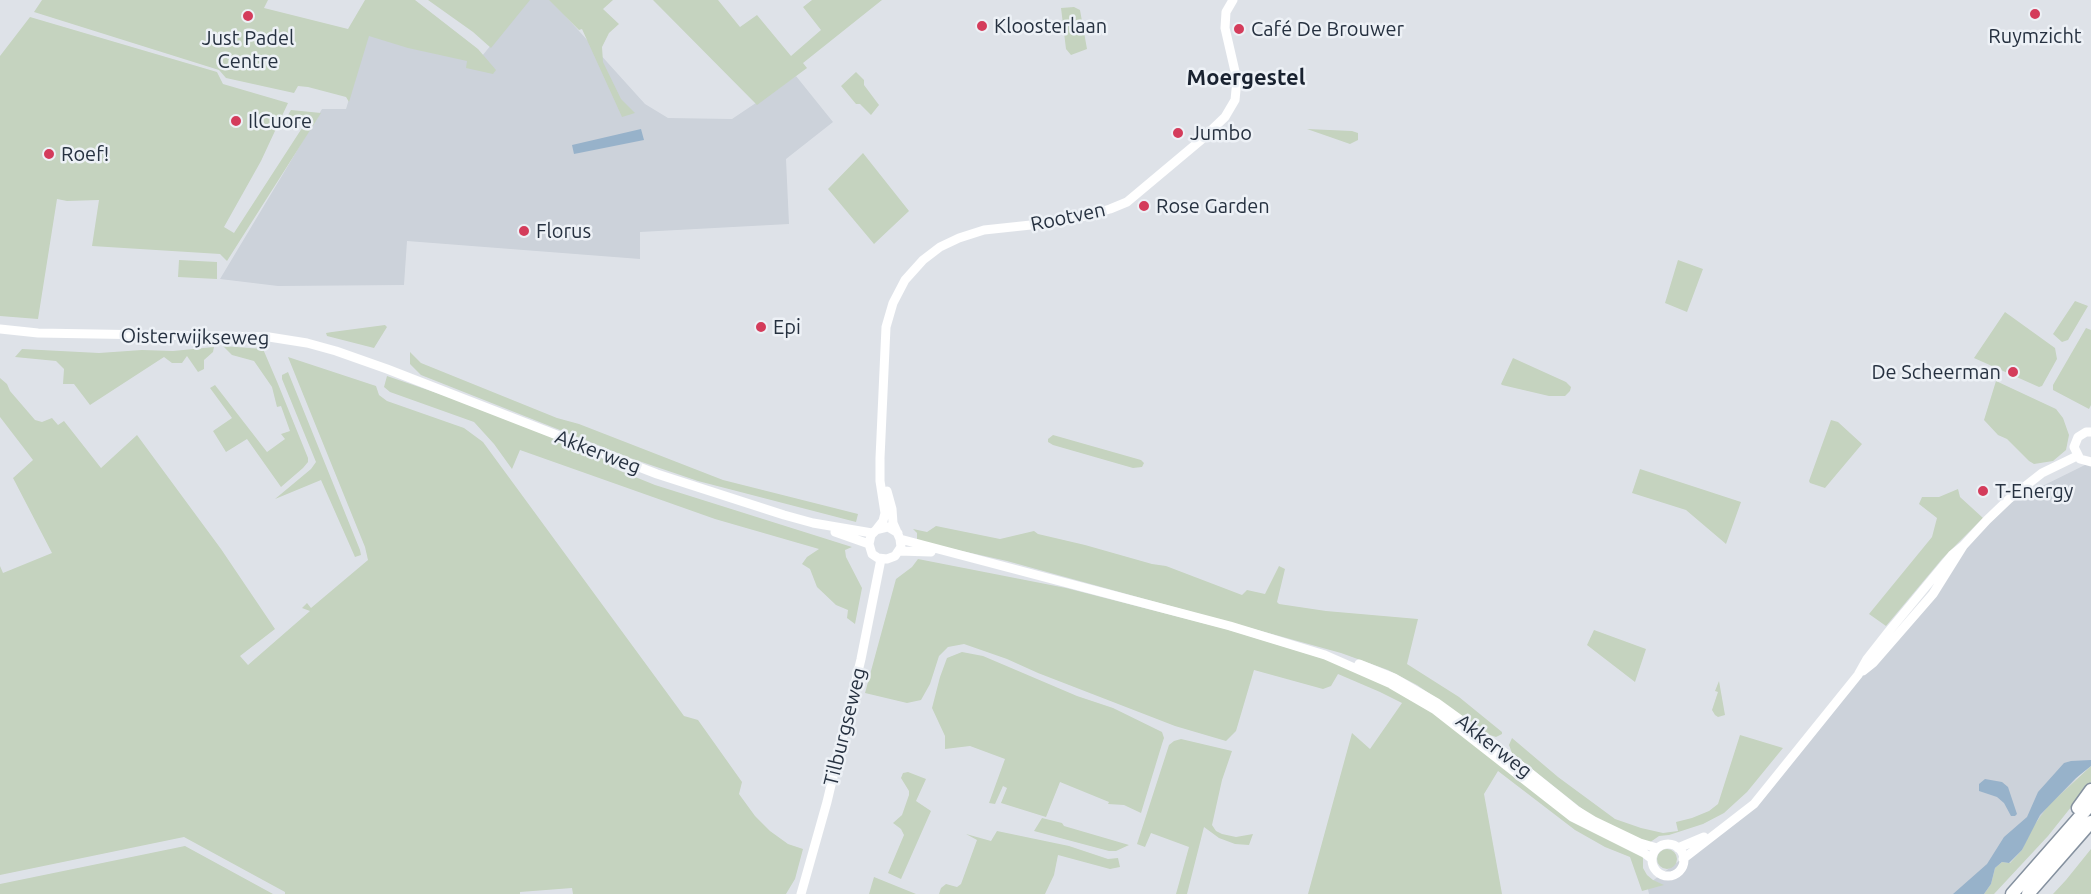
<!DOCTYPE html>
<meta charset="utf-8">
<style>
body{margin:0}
canvas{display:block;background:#dee2e8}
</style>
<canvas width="2091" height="894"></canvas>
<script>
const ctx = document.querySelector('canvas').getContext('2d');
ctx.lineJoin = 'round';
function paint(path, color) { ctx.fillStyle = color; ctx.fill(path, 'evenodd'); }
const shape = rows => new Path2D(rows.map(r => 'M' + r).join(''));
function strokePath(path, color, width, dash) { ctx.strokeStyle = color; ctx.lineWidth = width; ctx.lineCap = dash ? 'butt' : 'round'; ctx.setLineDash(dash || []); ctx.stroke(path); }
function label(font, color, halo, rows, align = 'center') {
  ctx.font = font + ' Ubuntu,sans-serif'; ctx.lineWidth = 5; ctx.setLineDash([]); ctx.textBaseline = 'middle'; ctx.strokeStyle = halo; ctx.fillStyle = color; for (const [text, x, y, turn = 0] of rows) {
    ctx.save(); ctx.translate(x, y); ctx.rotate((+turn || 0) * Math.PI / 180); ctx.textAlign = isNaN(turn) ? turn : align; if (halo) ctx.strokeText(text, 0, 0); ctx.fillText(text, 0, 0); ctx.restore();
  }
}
paint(shape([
 [528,0,551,0,645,104,668,118,732,119,796,76,833,122,786,159,789,224,640,232,640,259,407,241,404,285,278,286,220,279,322,109,346,109,369,34,482,56],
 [2091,462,2091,763,1968,894,1649,894,1647,885,1751,807,2002,506]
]), '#ccd2da');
paint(shape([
 [42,0,268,0,264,8,348,29,365,0,415,0,478,49,496,70,493,74,466,68,467,61,408,48,369,36,349,102,346,97,308,87,298,86,294,93,226,78,219,70,34,12],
 [428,0,530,0,491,48,473,32],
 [549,0,613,0,603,9,619,24,609,33,602,47,603,62,621,99,635,113,622,117,582,29,579,30],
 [653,0,718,0,740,27,757,15,791,56,821,30,803,7,812,0,882,0,803,63,807,68,757,105],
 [1074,7,1080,10,1087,49,1071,55,1066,49,1061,8],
 [30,17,217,72,223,84,288,103,261,161,224,227,234,233,304,125,288,115,291,110,321,113,227,261,220,254,92,246,99,200,67,201,57,199,38,319,0,316,0,56],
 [856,72,864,80,864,85,879,105,871,115,860,104,856,104,841,86],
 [1307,129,1352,131,1358,133,1358,140,1350,144],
 [863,153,909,211,874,244,828,189],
 [179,260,217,262,217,279,178,277],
 [1678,260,1703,269,1687,312,1665,303],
 [2075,301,2088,306,2068,340,2062,342,2053,334],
 [2005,312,2055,348,2057,359,2042,386,2039,387,1974,358],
 [385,325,387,327,374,348,327,336,326,333,332,332],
 [2086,328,2091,330,2091,405,2089,409,2053,390,2053,385],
 [223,346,263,349,278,384,308,458,308,462,303,468,281,487,247,439,226,452,213,431,232,418,210,388,215,385,267,452,285,439,281,434,290,431,281,406,277,407,272,387,254,361,232,355],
 [214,347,213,352,204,360,204,369,198,372,187,356,182,363,172,363,164,357,90,405,74,384,63,384,64,369,56,361,15,357,22,349,99,353,142,350,173,351],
 [410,352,421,363,557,418,579,424,723,480,858,514,856,522,698,481,633,459,421,375,410,364],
 [288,357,376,386,379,395,387,401,464,428,483,442,684,716,698,720,742,782,739,794,755,816,770,831,788,844,803,849,795,879,786,894,573,894,572,888,520,892,520,894,285,894,285,892,184,837,0,875,0,566,3,573,52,553,13,478,33,460,0,417,0,378,7,384,10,391,35,420,42,422,52,418,58,425,64,421,101,468,137,435,221,549,275,629,240,656,248,665,310,611,302,608,307,603,311,608,368,560,365,547],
 [1513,358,1566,382,1571,387,1570,391,1565,396,1549,396,1502,385,1501,384],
 [288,372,360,550,361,555,355,557,321,480,275,499,311,469,316,462,282,379,282,375],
 [387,376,463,402,593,453,606,461,613,468,655,485,852,547,845,550,846,557,862,588,855,624,847,618,848,610,836,605,817,587,810,569,802,564,807,557,819,549,715,519,520,450,512,469,494,444,474,422,390,392,384,387],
 [1996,381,2056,409,2063,418,2069,435,2066,450,2053,461,2034,464,2029,461,2007,439,1998,435,1984,420],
 [1831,420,1838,422,1862,444,1825,488,1810,483,1809,481],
 [1053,435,1141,460,1144,463,1142,467,1133,468,1053,445,1048,442,1048,439],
 [1640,469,1741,502,1726,544,1686,510,1632,493],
 [1958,489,1960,497,1983,518,1942,559,1886,626,1869,614,1932,537,1937,518,1919,504,1922,497,1939,497],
 [936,526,1000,539,1034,531,1038,534,1085,545,1152,564,1166,566,1242,595,1247,590,1265,594,1279,566,1285,569,1277,602,1279,604,1326,611,1418,619,1407,664,1459,697,1502,732,1502,734,1496,737,1490,735,1417,685,1388,670,1341,653,1007,561,917,541,917,533,913,529,927,532],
 [918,559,1066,588,1226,629,1328,660,1399,690,1643,855,1643,868,1647,875,1653,880,1664,885,1642,891,1630,857,1605,847,1575,830,1498,771,1484,794,1502,894,1308,894,1352,733,1370,749,1402,703,1380,692,1338,674,1331,686,1323,689,1254,670,1236,731,1226,741,1175,726,1038,673,1007,659,964,644,948,647,939,656,930,684,921,700,907,703,865,693,896,579,912,567],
 [1594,630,1646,649,1635,682,1587,645],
 [962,652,983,656,1077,696,1113,708,1162,732,1164,738,1162,744,1141,813,1124,805,1108,804,1109,802,1060,782,1046,817,1001,803,1007,788,1003,786,995,804,989,803,1005,759,970,746,945,749,945,736,932,708,940,677,947,658],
 [1719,681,1725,715,1718,717,1715,715,1712,710,1718,692,1715,691],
 [1740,735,1783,748,1747,792,1724,813,1703,824,1669,835,1659,836,1649,843,1595,819,1512,753,1509,745,1512,738,1558,777,1615,819,1641,828,1663,833,1678,831,1676,822,1692,818,1709,811,1718,804],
 [1181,739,1232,751,1222,780,1212,825,1216,831,1222,834,1236,837,1253,834,1249,845,1235,844,1219,838,1204,827,1187,894,1176,894,1189,847,1151,833,1145,847,1137,844,1169,745,1174,741],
 [2091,766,2091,782,2048,836,1994,894,1984,894,1991,884,1995,868,2002,862,2010,863,2022,850,2032,828,2048,806],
 [908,772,926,779,916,801,931,811,901,879,888,873,904,835,901,829,893,823,902,815,909,795,909,791,901,778,903,773],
 [1042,818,1062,823,1064,826,1129,845,1116,851,1109,851,1034,831],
 [997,831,1069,846,1108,859,1118,858,1120,867,1110,869,1058,855,1054,875,1045,894,939,894,941,888,946,884,957,887,961,884,977,840,966,834,991,841],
 [185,846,273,894,0,894,0,884],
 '1657 859a10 10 0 1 1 20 0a10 10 0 1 1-20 0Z',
 [2091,849,2091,894,2053,894,2066,880],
 [874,877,916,894,869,894]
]), '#c5d3bf');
paint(shape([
 [641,129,644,140,574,154,572,145],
 [2091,760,2091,766,2076,778,2040,815,2022,850,2009,863,2002,862,1995,868,1991,884,1984,894,1953,894,1987,864,2004,837,2027,817,2038,792,2064,763,2071,761],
 [1985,779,2002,782,2008,787,2017,814,2015,816,2011,816,2004,803,1997,797,1979,791,1979,784]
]), '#97b2ca');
const highway = shape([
 [2078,808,2091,790],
 [2012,894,2091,804],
 [2028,894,2091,822]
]);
strokePath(highway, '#85919f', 15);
strokePath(shape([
 [0,329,38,333,269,337,307,343,336,351,387,369,657,474,784,515,813,523,872,533],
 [2091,432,2086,432,2078,437,2074,447,2080,459,2091,462],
 [887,491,892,509,893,523,900,539,901,547,895,556,887,559,878,558,872,554,869,544,871,535,876,530,888,527,898,533],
 [876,530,883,521,885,513,880,481,880,458,886,327,893,303,905,280,923,260,940,247,959,238,984,230,1059,222,1089,215,1110,209,1127,202,1201,140,1225,117,1235,100,1237,80,1225,28,1226,12,1233,0],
 [835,532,869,544],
 [900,539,1230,626,1325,655,1391,684,1434,709,1572,817,1644,853,1652,859],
 [899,551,931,552],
 [1359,664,1394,678,1437,703,1495,745,1576,810,1594,821,1640,843,1657,848],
 [1863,671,1873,663,1933,594,1963,546,1987,520,2009,499,2042,473,2077,456],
 '1652 860a16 16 0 1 1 32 0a16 16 0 1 1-32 0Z',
 [1678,848,1704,837],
 [1683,859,1754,804,1858,675,1867,659,1889,631,1952,555,1963,546],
 [801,894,827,802,861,659,881,559]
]), '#fff', 9);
strokePath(highway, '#fff', 12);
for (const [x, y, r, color] of [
 [2035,14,6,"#d43c5b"],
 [248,16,6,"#d43c5b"],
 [982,26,6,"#d43c5b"],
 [1239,29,6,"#d43c5b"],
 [236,121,6,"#d43c5b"],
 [1178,133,6,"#d43c5b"],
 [49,154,6,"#d43c5b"],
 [1144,206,6,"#d43c5b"],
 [524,231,6,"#d43c5b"],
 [761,327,6,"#d43c5b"],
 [2013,372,6,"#d43c5b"],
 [1983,491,6,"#d43c5b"]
]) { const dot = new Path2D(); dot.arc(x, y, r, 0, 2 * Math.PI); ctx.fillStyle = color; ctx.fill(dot); strokePath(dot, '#edf1f6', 2); }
label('20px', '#263140', '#edf1f6', [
 ["Kloosterlaan",994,26],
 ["Café De Brouwer",1251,29],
 ["Ruymzicht",2035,36,"center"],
 ["Just Padel",248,38,"center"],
 ["Centre",248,61,"center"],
 ["IlCuore",248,121],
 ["Jumbo",1190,133],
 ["Roef!",61,154],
 ["Rose Garden",1156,206],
 ["Florus",536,231],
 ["Epi",773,327],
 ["De Scheerman",2001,372,"right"],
 ["T-Energy",1995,491]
], 'left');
label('20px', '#263140', '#edf1f6', [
 ["Rootven",1068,217,-12],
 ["Oisterwijkseweg",195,337,1],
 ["Akkerweg",598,452,21],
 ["Tilburgseweg",845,727,-76],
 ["Akkerweg",1494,746,38]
]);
label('bold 22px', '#192230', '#edf1f6', [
 ["Moergestel",1246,78]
]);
</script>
